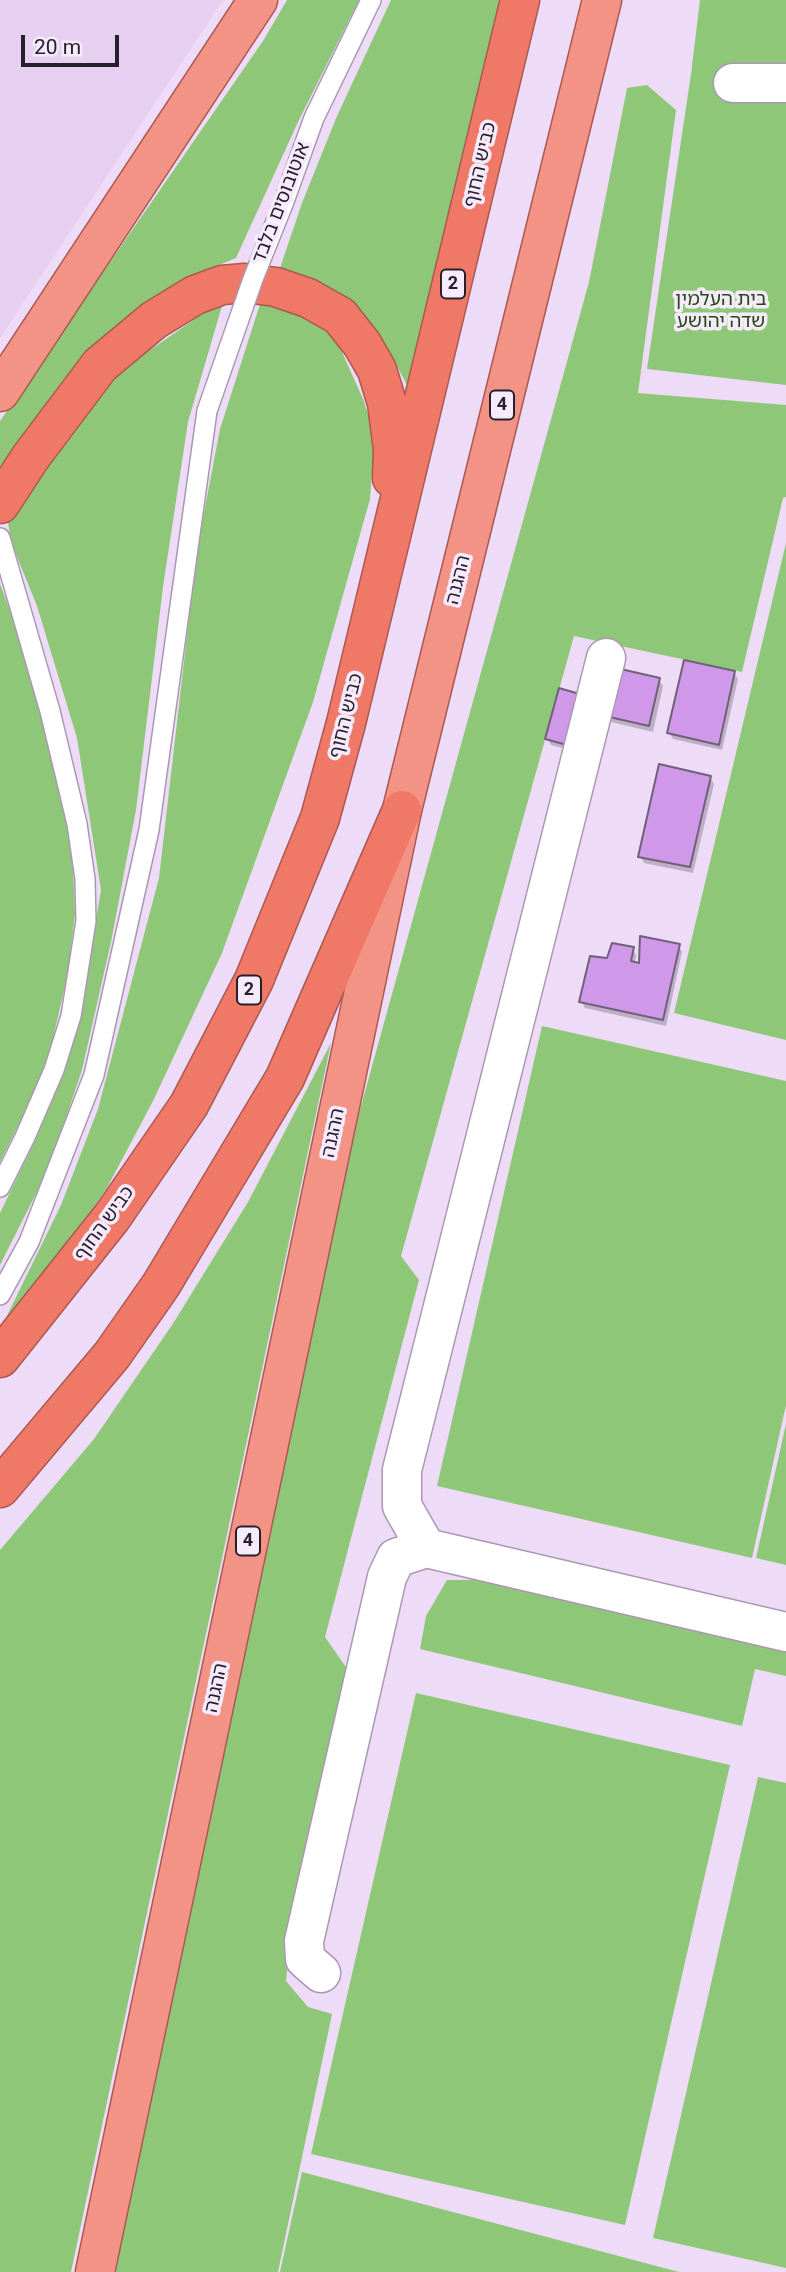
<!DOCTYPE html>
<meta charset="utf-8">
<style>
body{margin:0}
#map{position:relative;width:786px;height:2272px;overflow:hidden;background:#eddbf7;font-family:Roboto,sans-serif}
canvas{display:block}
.scale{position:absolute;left:21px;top:35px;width:98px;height:32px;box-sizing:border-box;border:4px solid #27202a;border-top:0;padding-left:9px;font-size:21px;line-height:24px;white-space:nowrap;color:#27202a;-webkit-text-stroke:5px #f6ebfc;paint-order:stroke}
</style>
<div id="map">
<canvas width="786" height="2272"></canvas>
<div class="scale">20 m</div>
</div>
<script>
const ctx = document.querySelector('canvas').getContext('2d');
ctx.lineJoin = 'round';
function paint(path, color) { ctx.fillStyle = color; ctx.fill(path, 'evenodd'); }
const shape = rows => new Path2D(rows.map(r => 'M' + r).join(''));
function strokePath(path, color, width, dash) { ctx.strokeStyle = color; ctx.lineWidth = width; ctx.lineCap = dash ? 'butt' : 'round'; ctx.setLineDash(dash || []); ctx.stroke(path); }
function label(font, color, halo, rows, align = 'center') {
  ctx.font = font + ' Roboto,"Noto Sans Hebrew",sans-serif'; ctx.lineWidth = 7; ctx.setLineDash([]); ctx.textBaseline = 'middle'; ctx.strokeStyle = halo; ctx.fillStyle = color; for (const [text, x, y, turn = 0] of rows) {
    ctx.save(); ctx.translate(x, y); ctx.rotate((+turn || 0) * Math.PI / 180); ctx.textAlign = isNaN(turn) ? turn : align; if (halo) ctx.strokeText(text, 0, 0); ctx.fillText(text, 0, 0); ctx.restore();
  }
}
paint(shape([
 [0,0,223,0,0,338]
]), '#e6cff1');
paint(shape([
 [287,0,359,0,298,122,236,258,205,271,89,356,0,466,0,421,263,41],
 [391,0,500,0,410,391,387,347,368,322,279,271,302,203,337,116],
 [700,0,786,0,786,385,647,369,691,74],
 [647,85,676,110,638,393,786,405,786,497,783,498,742,672,574,636,401,1256,419,1280,325,1637,355,1680,289,1953,286,1981,308,2007,332,2014,278,2272,107,2272,348,1153,589,282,627,88],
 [224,299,188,422,163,587,136,810,111,942,82,1070,49,1168,0,1265,0,1213,35,1141,77,1031,101,890,77,738,37,606,11,542,7,516,90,399,134,361],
 [261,301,316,320,338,343,363,399,375,434,370,499,313,702,222,953,153,1101,108,1186,50,1273,0,1330,61,1205,98,1109,159,878,197,549,220,429],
 [786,543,786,1040,674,1013],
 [0,584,32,670,65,811,73,866,75,914,68,973,51,1047,33,1096,0,1162],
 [542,1026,786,1081,786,1405,752,1558,437,1486],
 [331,1043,71,2272,0,2272,0,1550,94,1439,174,1322,248,1202],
 [786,1424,786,1565,756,1558],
 [447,1580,477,1580,786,1649,786,1676,755,1669,742,1726,420,1649,426,1616],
 [416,1693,730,1765,625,2225,311,2154],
 [758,1777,786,1783,786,2268,653,2238],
 [302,2172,679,2272,280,2272]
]), '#8fc778');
paint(shape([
 [734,673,738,679,722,750,673,739,669,732],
 [659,680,663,686,653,732,611,722,607,715],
 [561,690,574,751,551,745,547,738],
 [710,777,714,784,693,873,644,863,640,856],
 [678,945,682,952,666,1026,585,1008,581,1001,608,960,632,949,636,955,635,964,641,965]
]), '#0003');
const building = shape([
 [684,660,735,671,719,745,667,733,684,660],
 [616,668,660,678,649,726,605,716,616,668],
 [559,688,583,695,571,746,545,739,559,688],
 [659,764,711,776,690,867,638,857,659,764],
 [640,936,680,944,663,1020,579,1002,590,956,607,958,612,943,634,947,631,961,639,963,640,936]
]);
paint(building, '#d098e9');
strokePath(building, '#706078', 2);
const service = shape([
 [283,204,314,118,371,0],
 [0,538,50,711,77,824,85,879,86,921,71,1016,54,1070,25,1137,0,1187],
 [0,1295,29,1242,94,1075,149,830,207,411]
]);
const minor = shape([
 [733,83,786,83],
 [606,658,402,1470,402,1506,426,1548,786,1632],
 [321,1973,305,1959,304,1941,387,1577,396,1558,426,1548]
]);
const trunk = shape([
 [0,392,258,0],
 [95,2272,402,810,602,0]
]);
const motorway = shape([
 [0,504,30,458,100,365,154,320,195,295,222,285,245,283,276,287,308,298,340,316,362,344,377,370,387,403,393,449,392,478],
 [0,1358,112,1217,189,1105,254,980,320,818,346,723,520,0],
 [0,1488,112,1355,161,1285,285,1078,402,810]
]);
strokePath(service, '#aa98b2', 22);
strokePath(minor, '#aa98b2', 41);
strokePath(trunk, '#aa5952', 41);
strokePath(motorway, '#aa5952', 41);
strokePath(service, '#fff', 19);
strokePath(minor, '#fff', 38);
strokePath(trunk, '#f39386', 38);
strokePath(motorway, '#f07867', 38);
const serviceBridge = shape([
 [207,411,253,279,283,204]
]);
strokePath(serviceBridge, '#aa98b2', 22, []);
strokePath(serviceBridge, '#fff', 19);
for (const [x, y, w] of [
 [453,284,24],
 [502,405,24],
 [249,990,24],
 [248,1541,24]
]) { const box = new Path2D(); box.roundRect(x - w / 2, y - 14.5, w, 29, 5); ctx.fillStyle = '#f6ebfc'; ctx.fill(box); strokePath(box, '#27202a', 2); }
label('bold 18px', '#27202a', null, [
 ["2",453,284],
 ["4",502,405],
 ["2",249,990],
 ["4",248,1541]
]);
label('19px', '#27202a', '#f6ebfc', [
 ["כביש החוף",481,165,-77],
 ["אוטובוסים בלבד",282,203,-69],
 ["ההגנה",459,580,-76],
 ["כביש החוף",347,716,-76],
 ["ההגנה",334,1133,-78],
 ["כביש החוף",105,1224,-54],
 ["ההגנה",217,1688,-78]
]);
label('19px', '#244911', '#f6ebfc', [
 ["בית העלמין",721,300],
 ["שדה יהושע",721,322]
]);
</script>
